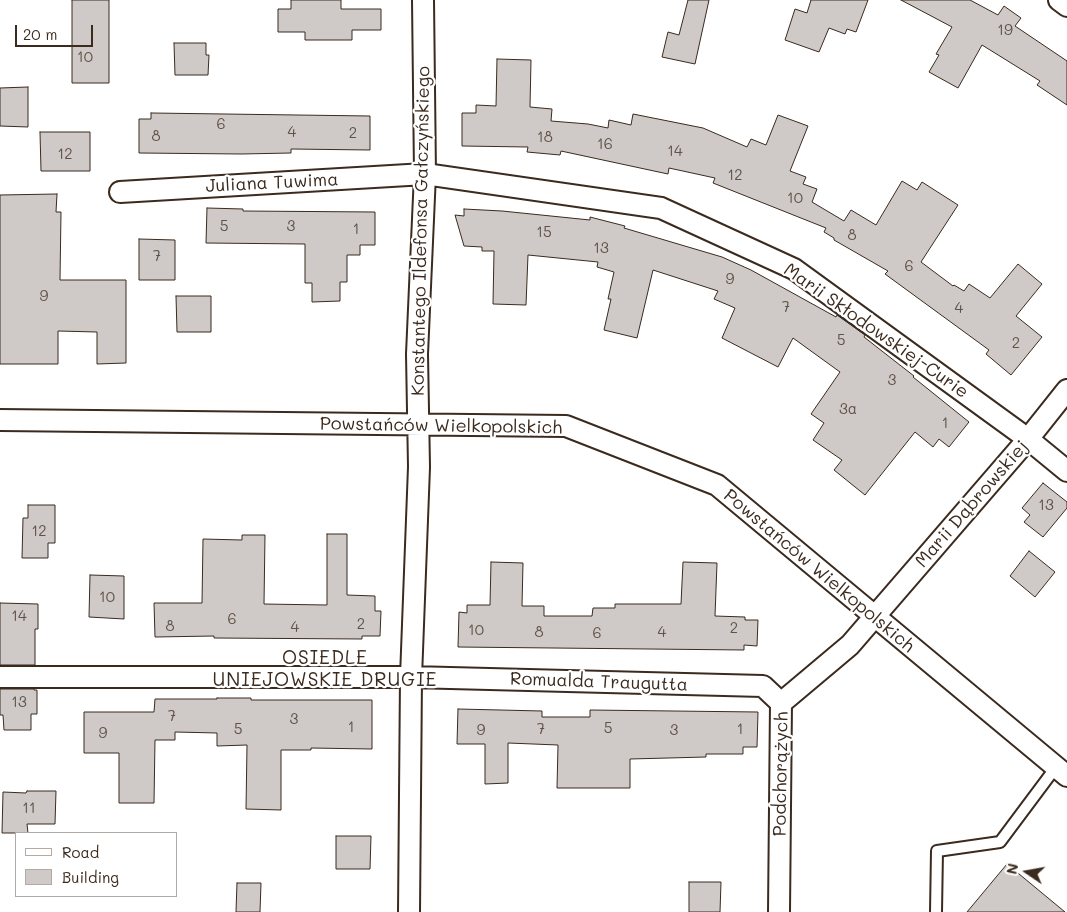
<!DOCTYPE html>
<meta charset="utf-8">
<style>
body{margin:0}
#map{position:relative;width:1067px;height:912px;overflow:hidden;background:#fff;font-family:Mali,sans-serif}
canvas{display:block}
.legend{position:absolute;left:15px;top:832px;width:162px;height:65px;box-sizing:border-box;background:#fff;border:1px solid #b1aaa5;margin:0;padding:6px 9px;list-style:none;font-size:15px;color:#3b2a1e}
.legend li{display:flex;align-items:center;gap:10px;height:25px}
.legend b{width:25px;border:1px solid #b1aaa5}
.north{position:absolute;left:1002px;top:847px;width:50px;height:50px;-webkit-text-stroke:4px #fff;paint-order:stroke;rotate:282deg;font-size:14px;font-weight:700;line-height:20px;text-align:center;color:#3b2a1e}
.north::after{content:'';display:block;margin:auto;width:18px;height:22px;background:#3b2a1e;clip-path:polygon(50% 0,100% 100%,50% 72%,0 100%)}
.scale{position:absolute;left:15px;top:25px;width:78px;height:22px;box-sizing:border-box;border:2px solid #3b2a1e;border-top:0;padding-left:6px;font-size:15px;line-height:18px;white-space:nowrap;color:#3b2a1e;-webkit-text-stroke:4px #fff;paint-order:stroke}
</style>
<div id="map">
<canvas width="1067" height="912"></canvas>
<ul class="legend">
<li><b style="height:6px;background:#fff"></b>Road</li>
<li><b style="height:14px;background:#cfcac7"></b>Building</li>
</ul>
<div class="north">N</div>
<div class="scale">20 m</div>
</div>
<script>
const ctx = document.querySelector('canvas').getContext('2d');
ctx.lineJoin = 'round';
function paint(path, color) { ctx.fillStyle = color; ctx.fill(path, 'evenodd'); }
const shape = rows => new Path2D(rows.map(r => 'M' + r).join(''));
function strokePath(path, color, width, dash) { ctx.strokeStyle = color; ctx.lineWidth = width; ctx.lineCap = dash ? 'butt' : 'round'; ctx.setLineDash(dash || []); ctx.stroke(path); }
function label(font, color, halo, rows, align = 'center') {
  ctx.font = font + ' Mali,sans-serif'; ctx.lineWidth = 4.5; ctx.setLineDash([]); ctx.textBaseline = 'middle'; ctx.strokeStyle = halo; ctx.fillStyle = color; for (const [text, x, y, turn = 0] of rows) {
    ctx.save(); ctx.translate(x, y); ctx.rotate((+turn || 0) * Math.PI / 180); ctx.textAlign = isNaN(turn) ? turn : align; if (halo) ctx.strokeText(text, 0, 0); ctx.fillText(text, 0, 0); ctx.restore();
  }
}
const building = shape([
 [72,0,109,0,109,83,72,83,72,0],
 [291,0,341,0,341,9,381,9,381,30,352,30,352,40,305,40,305,32,278,32,278,9,291,9,291,0],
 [688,0,709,0,695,64,662,57,668,32,679,35,688,0],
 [811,0,868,0,856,32,847,29,845,34,829,28,819,52,785,40,795,9,807,13,811,0],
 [901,0,970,0,998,15,1004,6,1021,18,1015,26,1067,61,1067,105,1037,85,1040,81,982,45,958,88,929,72,939,55,936,54,952,27,901,0],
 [174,43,206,43,206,55,209,55,208,75,175,75,174,43],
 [497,59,531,60,530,107,552,109,551,121,588,124,608,128,609,120,631,125,633,114,703,128,747,147,751,139,766,145,778,115,808,126,790,171,806,177,803,184,817,189,812,202,844,221,851,210,876,225,902,181,917,190,922,182,958,205,921,262,953,286,954,285,964,291,969,284,990,298,1018,264,1042,284,1016,316,1042,337,1011,375,986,354,989,350,885,274,888,271,834,240,834,238,824,232,826,228,713,183,715,178,669,168,668,174,561,151,560,155,527,152,528,147,462,146,462,113,476,113,476,105,496,106,497,59],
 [28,87,28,127,0,126,0,88,28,87],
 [151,113,370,116,370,150,291,149,291,153,241,154,139,153,139,119,151,119,151,113],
 [40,132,90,132,90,171,41,171,40,132],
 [57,194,56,212,61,212,60,280,126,280,126,363,97,364,97,332,58,331,58,364,0,364,0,195,57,194],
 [207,208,243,209,243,211,375,212,375,245,360,245,360,255,347,255,347,282,340,282,340,301,312,302,312,283,305,283,305,244,206,243,207,208],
 [464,209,502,211,590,220,590,217,625,226,624,228,722,257,751,270,836,317,837,315,865,335,864,337,914,376,913,377,969,422,949,447,939,439,933,447,915,432,865,495,834,470,842,460,813,440,824,423,811,414,840,372,793,338,778,367,722,338,735,308,714,299,718,291,653,270,637,338,604,330,611,299,608,299,614,272,597,267,598,262,528,255,526,305,493,304,494,251,482,251,482,247,464,246,455,215,464,216,464,209],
 [139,239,175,240,175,280,139,280,139,239],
 [176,296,211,296,211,332,177,332,176,296],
 [1043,483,1067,502,1067,508,1043,537,1024,522,1030,515,1022,508,1043,483],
 [28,505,55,505,55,543,48,543,48,558,22,558,23,518,28,518,28,505],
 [327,534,347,534,347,595,375,596,375,611,381,611,380,636,362,636,362,639,214,638,214,636,155,637,154,603,202,603,203,539,242,540,242,535,265,535,264,604,327,605,327,534],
 [1029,551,1055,572,1035,597,1010,576,1029,551],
 [491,562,523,563,522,606,544,606,544,616,592,616,593,608,615,608,615,604,681,604,683,562,717,563,715,616,745,617,745,620,758,620,757,646,744,645,744,650,458,647,459,612,467,613,467,605,490,605,491,562],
 [90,575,124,576,124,619,89,617,90,575],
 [0,603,38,604,38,629,35,629,35,665,0,665,0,603],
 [0,689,34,689,34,690,37,690,37,714,31,714,31,730,4,730,3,715,0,715,0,689],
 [217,698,251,698,251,700,372,700,372,749,311,748,311,750,281,750,281,810,246,809,247,745,217,746,217,733,175,732,175,740,155,740,154,803,119,803,119,753,84,753,84,712,154,712,155,699,217,699,217,698],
 [458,709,542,711,542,717,590,717,590,710,758,712,757,747,743,747,743,754,706,754,706,757,630,759,630,788,557,788,558,745,508,743,508,783,485,784,485,744,457,744,458,709],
 [27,791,56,791,55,824,27,824,28,833,2,833,3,792,26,793,27,791],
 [336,836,371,836,370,869,336,869,336,836],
 [1007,864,1065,912,967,912,1007,864],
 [689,882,721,882,720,912,689,912,689,882],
 [237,883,261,883,260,912,236,912,237,883]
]);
paint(building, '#cfcac7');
strokePath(building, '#3b2a1e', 1);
const service = shape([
 [936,912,937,851,1000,842,1056,767]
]);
const minor = shape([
 [1059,0,1067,6],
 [120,192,425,174,661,208,794,269,1028,439,1067,471],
 [0,420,566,426,717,485,1067,776],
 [0,677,411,677,763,686,781,703],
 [409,912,411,677,419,467,417,354,425,174,423,0],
 [779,912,781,703,850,645,1028,439,1067,390]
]);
strokePath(service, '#3b2a1e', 14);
strokePath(minor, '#3b2a1e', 24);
strokePath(service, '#fff', 10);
strokePath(minor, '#fff', 20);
label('15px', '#605248', null, [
 ["19",1005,30],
 ["10",85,57],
 ["6",221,124],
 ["4",292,132],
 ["2",353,133],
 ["8",156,136],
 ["18",545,137],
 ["16",605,144],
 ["14",675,151],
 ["12",65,154],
 ["12",735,175],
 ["10",795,198],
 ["5",224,226],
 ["3",291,226],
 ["1",356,229],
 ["15",544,232],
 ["8",852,235],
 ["13",601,248],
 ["7",157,256],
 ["6",909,266],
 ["9",730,279],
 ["9",44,296],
 ["7",786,307],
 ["4",959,308],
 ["5",841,340],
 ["2",1016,343],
 ["3",892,380],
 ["3a",848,409],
 ["1",945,423],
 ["13",1046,505],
 ["12",39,531],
 ["10",107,597],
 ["14",19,616],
 ["6",232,619],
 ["2",361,624],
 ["8",170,626],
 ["4",295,627],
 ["2",734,628],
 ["10",476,630],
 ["8",539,632],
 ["4",662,632],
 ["6",597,633],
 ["13",19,702],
 ["7",172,716],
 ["3",294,719],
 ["1",351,727],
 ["5",608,728],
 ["5",238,729],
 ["7",541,729],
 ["1",740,729],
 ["9",481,730],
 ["3",674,730],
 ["9",103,733],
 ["11",29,808]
]);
label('18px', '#3b2a1e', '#fff', [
 ["Juliana Tuwima",272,183,-3],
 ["Konstantego Ildefonsa Gałczyńskiego",421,231,-89],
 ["Marii Skłodowskiej-Curie",876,331,35],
 ["Powstańców Wielkopolskich",441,426,1],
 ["Marii Dąbrowskiej",972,504,-49],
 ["Powstańców Wielkopolskich",819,571,40],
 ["Romualda Traugutta",599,682,2],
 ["Podchorążych",781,774,-89]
]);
ctx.letterSpacing = '1px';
label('19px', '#3b2a1e', '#fff', [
 ["OSIEDLE",325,658],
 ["UNIEJOWSKIE DRUGIE",325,680]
]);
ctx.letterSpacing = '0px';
</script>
